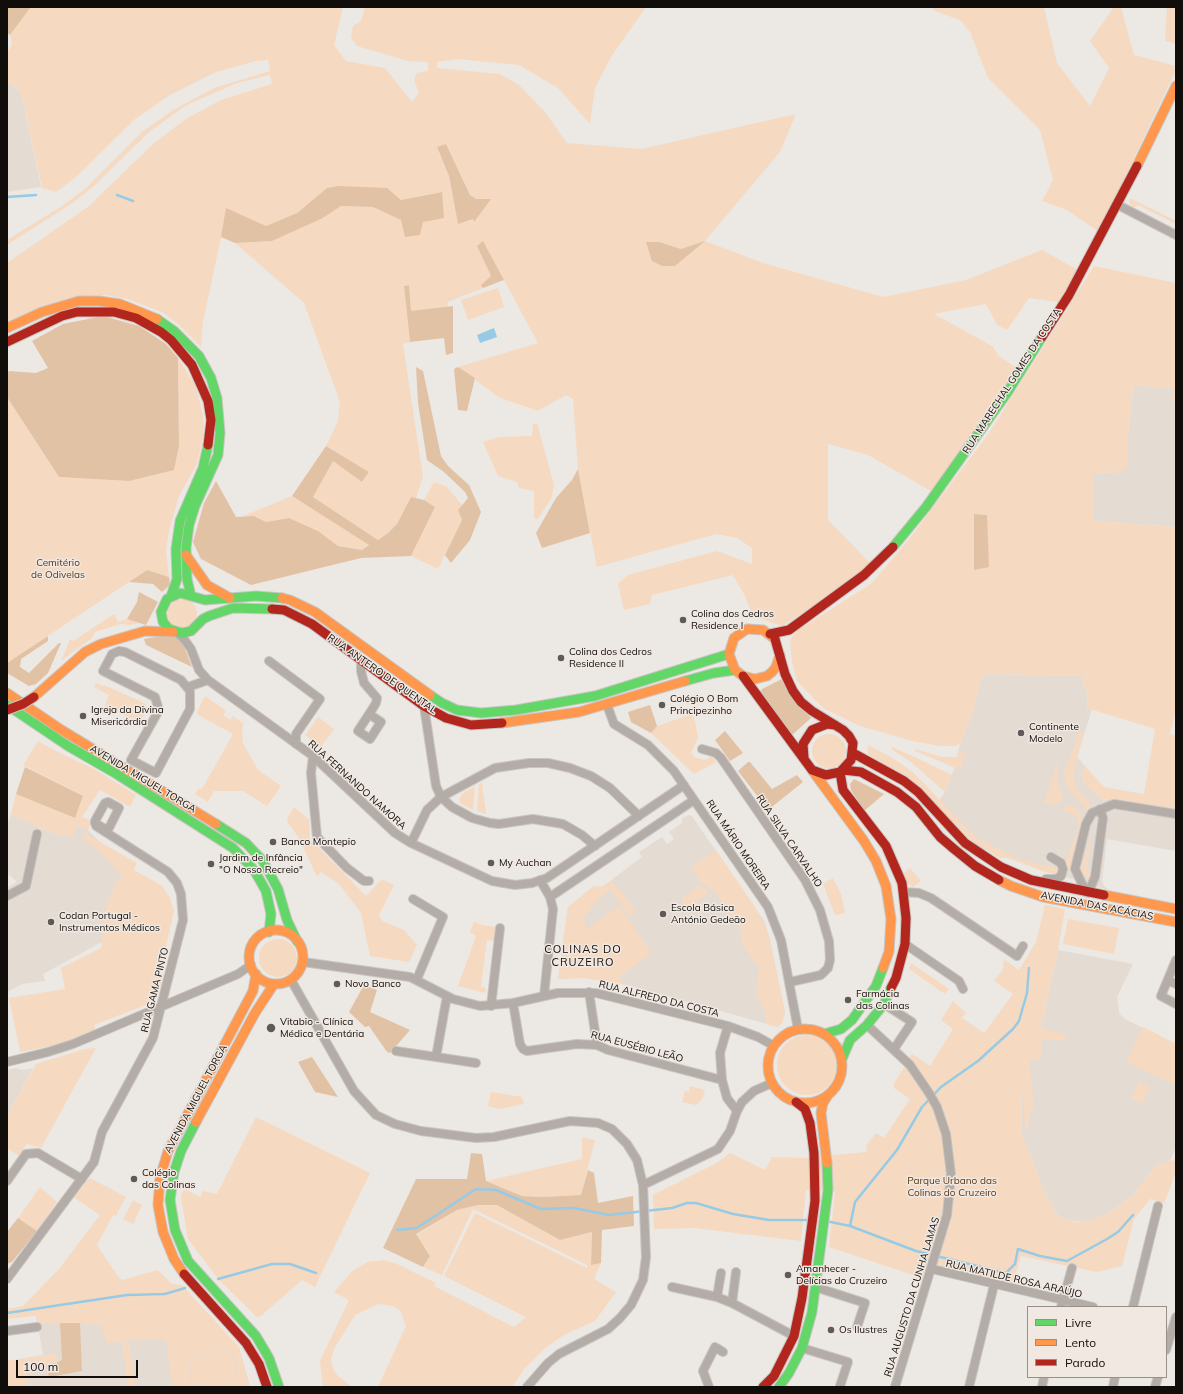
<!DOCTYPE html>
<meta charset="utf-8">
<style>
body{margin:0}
#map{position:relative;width:1183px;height:1394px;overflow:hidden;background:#ece8e4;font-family:Mulish,sans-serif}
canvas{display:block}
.frame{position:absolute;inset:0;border:8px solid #100d0b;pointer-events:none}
.legend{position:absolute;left:1027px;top:1306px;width:140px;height:72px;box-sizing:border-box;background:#f0e8e1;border:1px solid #96908b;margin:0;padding:5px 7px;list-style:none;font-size:12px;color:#100d0b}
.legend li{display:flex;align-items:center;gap:8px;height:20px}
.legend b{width:20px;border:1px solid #96908b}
.scale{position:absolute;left:16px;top:1360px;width:122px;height:18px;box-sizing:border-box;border:2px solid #100d0b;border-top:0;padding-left:5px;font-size:12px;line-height:14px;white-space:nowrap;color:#100d0b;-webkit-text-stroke:3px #f0e8e1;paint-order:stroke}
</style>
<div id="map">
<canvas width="1183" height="1394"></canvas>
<div class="frame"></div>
<ul class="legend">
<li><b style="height:5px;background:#63d668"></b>Livre</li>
<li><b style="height:5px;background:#ff974d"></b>Lento</li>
<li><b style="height:5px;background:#b3261e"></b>Parado</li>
</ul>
<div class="scale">100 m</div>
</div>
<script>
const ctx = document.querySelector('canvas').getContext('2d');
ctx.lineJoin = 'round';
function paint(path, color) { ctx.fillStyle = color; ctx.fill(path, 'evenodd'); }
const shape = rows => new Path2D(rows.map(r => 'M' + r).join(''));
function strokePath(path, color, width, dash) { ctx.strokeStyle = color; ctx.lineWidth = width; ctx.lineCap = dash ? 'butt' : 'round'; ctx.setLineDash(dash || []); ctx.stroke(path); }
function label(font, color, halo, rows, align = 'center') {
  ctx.font = font + ' Mulish,sans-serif'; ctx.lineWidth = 3; ctx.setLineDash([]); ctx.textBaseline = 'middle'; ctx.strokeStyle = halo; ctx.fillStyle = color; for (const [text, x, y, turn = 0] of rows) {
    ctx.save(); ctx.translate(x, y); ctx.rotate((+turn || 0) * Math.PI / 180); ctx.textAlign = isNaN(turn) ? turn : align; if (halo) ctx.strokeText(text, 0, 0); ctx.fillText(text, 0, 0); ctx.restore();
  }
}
paint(shape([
 [7,81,21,92,41,187,7,192],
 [1133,385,1173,389,1173,404,1176,405,1176,527,1093,521,1093,474,1118,472,1128,435],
 [986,674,1084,676,1083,685,1088,695,1087,708,1092,709,1077,757,1085,766,1082,775,1097,795,1103,800,1114,798,1176,809,1176,851,1107,839,1102,881,1104,886,1109,890,1042,870,978,847,936,804,945,792,954,769,960,744,973,711,980,681],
 [11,814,55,834,78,826,88,830,126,868,109,938,43,974,45,981,22,984,7,992,7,888,17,882,7,873,7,825],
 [689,815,692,816,764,921,770,939,785,1012,782,1023,778,1027,627,985,584,978,558,979,568,907,594,886,602,887,642,857,639,852,662,837,667,844,674,839,669,832,682,823,682,818],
 [1058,950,1133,964,1117,997,1119,1013,1125,1019,1176,1044,1176,1147,1170,1160,1155,1167,1134,1194,1111,1212,1099,1218,1086,1222,1067,1220,1059,1216,1054,1210,1046,1195,1022,1135,1021,1067,1041,1028],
 [16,1068,22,1070,33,1068,7,1117,7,1070],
 [101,1313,239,1347,250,1387,7,1387,7,1361,43,1355,36,1316]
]), '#e4dbd3');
paint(shape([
 [31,7,343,7,334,45,346,61,385,68,412,102,419,93,414,80,417,73,428,71,428,62,408,61,357,46,351,38,353,26,361,21,365,7,646,7,611,57,595,88,590,124,558,88,519,65,457,59,437,62,437,68,500,74,519,85,545,112,567,143,641,149,796,114,780,152,705,241,763,263,883,297,966,280,1042,250,1078,270,1058,302,1029,298,1007,330,997,325,986,304,934,314,992,346,999,356,1017,368,973,435,931,491,868,455,828,444,828,520,871,564,830,596,782,626,753,616,745,596,733,575,652,595,650,604,624,610,618,584,628,575,717,551,752,564,752,548,737,538,716,534,597,567,578,469,573,399,566,395,538,411,500,398,458,367,538,343,483,241,477,246,491,276,482,285,483,288,448,302,448,307,411,312,409,285,404,286,410,342,403,344,423,477,416,498,411,497,397,524,388,533,378,540,313,497,333,460,362,482,369,472,326,446,338,421,340,402,304,303,235,243,272,241,321,219,340,206,373,207,401,220,423,222,442,192,401,200,327,188,297,213,266,226,221,237,203,322,201,347,177,323,162,312,127,299,106,295,74,297,7,323,7,263,89,206,154,143,186,119,221,100,272,84,270,75,237,83,185,106,149,132,94,186,74,202,7,245,7,240,62,206,85,189,142,132,173,110,214,88,270,71,268,60,256,61,216,72,170,95,135,119,76,177,56,192,42,188,21,92,7,81,7,53,12,44,10,35],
 [446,144,470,195,475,199,474,222,473,219,458,223,449,176,437,148],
 [659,242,681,249,703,242,675,266,662,266,646,243],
 [932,7,1044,7,1057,63,1090,106,1109,68,1090,41,1114,7,1121,7,1134,55,1176,66,1176,70,1099,232,1067,210,1042,201,1053,180,1040,130,988,78,970,32,960,20,935,11],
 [1167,7,1176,7,1176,44,1165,41],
 [1130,198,1176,221,1176,224,1138,205,1133,208,1129,201],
 [1094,266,1176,283,1176,405,1173,404,1173,389,1133,385,1128,435,1128,462,1125,469,1118,472,1093,474,1093,521,1176,527,1176,709,1170,734,1176,736,1176,809,1114,799,1103,800,1083,783,1082,775,1085,766,1104,787,1144,794,1155,729,1087,708,1088,695,1083,685,1084,676,986,674,980,681,973,711,960,744,956,746,940,746,912,741,860,726,823,708,797,681,792,662,790,640,798,630,871,584,910,538,989,433],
 [974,514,987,515,974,570],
 [498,288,504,307,468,320,461,300],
 [178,358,194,383,198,395,203,415,204,434,197,464,179,496,169,531,166,550,169,577,147,570,7,663,7,397,59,477,129,481,174,469,179,446],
 [537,423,554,485,552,497,538,519,534,518,534,491,519,488,517,482,498,476,483,442,499,437,532,436,533,424],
 [434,482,447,487,462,505,458,510,462,520,438,569,411,556,435,507,424,500],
 [292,496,369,545,362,550,338,546,318,531,289,518,266,522,254,516,243,516],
 '167 614a15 15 0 1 1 30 0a15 15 0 1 1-30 0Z',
 [114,614,118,622,128,619,141,623,130,625,121,624,95,632,92,638,61,661,70,639,73,641],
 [96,683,103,686,104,685,146,704,147,709,139,724,111,708,106,715,102,713,109,695,94,687],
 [205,696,226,711,223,715,230,720,233,716,244,724,242,728,243,743,258,770,281,786,267,806,243,791,214,791,208,802,195,794,199,788,202,789,233,734,198,715,197,712],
 [692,714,695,721,698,738,691,753,696,758,705,760,712,756,716,762,694,774,651,733,657,726],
 [318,717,334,729,321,747,305,735],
 [1080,731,1084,733,1077,757,1078,759,1075,765,1074,778,1077,789,1088,800,1090,805,1088,811,1067,787,1065,780,1064,772],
 '812 751a17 17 0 1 1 34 0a17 17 0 1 1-34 0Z',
 [38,741,60,753,96,770,136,795,130,807,100,790,82,817,92,821,88,830,78,826,73,837,55,834,11,814,16,794,75,818,83,796,23,765],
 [868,745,889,756,913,772,976,837,1023,861,1059,868,1058,874,1048,873,1008,858,999,858,969,838,914,784,868,754],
 [893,747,952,775,945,792,911,762,891,749],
 [915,749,942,757,956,757,967,750,960,770,915,751],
 [1058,759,1057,780,1064,797,1055,806,1044,803],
 [482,783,486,814,477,811,479,784],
 [475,786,473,810,460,803,459,799,462,794],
 [1070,805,1079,810,1082,820,1071,861,1073,875,1067,868,1066,861,1079,826,1077,817,1062,809],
 [294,807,309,819,310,839,366,896,382,879,394,885,379,915,382,921,404,930,417,945,409,962,370,956,361,913,339,884,321,872,317,877,299,838,288,823,287,819],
 [84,833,137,863,134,870,162,886,170,898,174,911,160,973,165,975,163,989,157,989,151,1003,94,1025,96,1031,73,1042,20,1052,9,998,65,989,61,968,101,948,102,929,109,898,121,875,111,863,82,837],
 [1091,834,1087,872,1094,868,1089,881,1082,873,1082,866],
 [716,850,755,907,767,930,785,1012,782,1023,778,1027,765,1024,765,1011,756,996,759,967,742,944,740,928,715,892,700,881,691,868],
 [910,868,921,881,913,887,907,882,904,873],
 [833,878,841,894,845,913,835,915,823,884],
 [612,880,636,911,630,917,611,890,598,899,584,918,586,929,619,906,652,953,620,976,623,984,584,978,558,979,568,907,594,886,602,887],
 [696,886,704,888,709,892,687,910,680,900],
 [1045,905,1065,909,1058,950,1041,1028,1067,1035,1065,1040,1041,1040,1041,1059,1029,1060,1034,1106,1030,1116,1026,1135,1021,1078,1022,1135,1046,1195,1054,1210,1059,1216,1067,1220,1076,1222,1099,1218,1111,1212,1134,1194,1155,1167,1170,1160,1176,1161,1176,1172,1164,1203,1150,1199,1134,1219,1122,1266,1097,1272,1021,1256,1011,1289,932,1269,928,1280,829,1247,835,1191,806,1190,801,1241,694,1228,654,1229,653,1195,715,1164,730,1153,765,1170,772,1157,805,1158,865,1152,867,1151,866,1146,876,1133,884,1138,910,1099,894,1088,894,1084,912,1054,930,1066,953,1029,941,1020,953,1001,966,1013,962,1018,984,1033,1013,994,994,981,1003,969,1004,959,1019,970,1036,942],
 [1068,919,1119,928,1114,954,1063,944],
 [474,922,482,925,496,927,494,941,487,940,481,987,486,988,485,993,458,986,476,936,470,932],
 '259 958a19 19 0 1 1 38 0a19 19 0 1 1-38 0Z',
 [911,963,949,989,945,994,909,969],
 [1143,1027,1176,1044,1176,1085,1126,1062],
 '777 1065a30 30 0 1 1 60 0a30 30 0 1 1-60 0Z',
 [96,1048,41,1148,27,1144,19,1156,7,1148,7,1117,36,1064,85,1049],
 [1139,1082,1150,1087,1142,1104,1131,1099],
 [690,1086,705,1090,702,1099,696,1105,682,1102,685,1091,689,1092],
 [491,1092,522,1097,524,1104,499,1109,488,1106],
 [256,1117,370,1173,315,1287,302,1280,261,1316,257,1317,218,1279,188,1239,181,1197,184,1189,200,1197,203,1191,217,1194],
 [582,1137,595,1140,581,1195,542,1197,522,1196,486,1181,582,1159],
 [90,1178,126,1197,116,1216,113,1215,97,1245,117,1275,122,1280,158,1270,172,1284,182,1285,239,1347,250,1387,239,1387,234,1351,188,1358,192,1387,173,1387,166,1339,129,1340,135,1387,128,1387,122,1342,106,1343,102,1326,84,1323,38,1323,36,1316,7,1319,7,1309,23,1306,59,1269,100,1215,73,1197],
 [40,1187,57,1202,37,1231,18,1218],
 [133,1200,142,1205,133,1224,123,1219],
 [478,1205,497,1205,560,1240,592,1232,591,1264,601,1263,594,1279,616,1292,595,1321,564,1335,545,1348,524,1369,512,1387,378,1387,406,1326,400,1310,393,1306,378,1304,355,1315,334,1349,331,1359,333,1369,338,1376,352,1387,323,1387,320,1361,349,1300,334,1292,352,1271,368,1262,384,1260,397,1264,436,1283,434,1286,514,1327,526,1317,444,1276,475,1213,587,1268,587,1265,473,1209,442,1275,423,1267,430,1255,416,1235,457,1210],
 [233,1352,238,1387,193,1387,189,1359],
 [56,1353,57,1363,37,1365,29,1371,27,1377,28,1387,7,1387,7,1361]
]), '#f5dac1');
paint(shape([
 [7,7,31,7,10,35,7,33],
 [446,144,470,195,476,199,491,199,474,222,473,219,458,224,449,176,437,147],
 [339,186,387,188,401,200,442,192,444,218,423,222,420,235,405,237,401,220,373,207,341,206,321,219,272,241,235,243,221,237,226,208,266,226,297,213,327,188],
 [483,241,504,280,483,288,481,285,491,276,477,246],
 [705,241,675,266,662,266,652,261,646,242,659,242,681,249],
 [409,285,411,311,453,306,453,353,446,355,444,338,410,342,404,286],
 [103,316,139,326,166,344,178,358,179,446,174,470,129,481,59,477,7,397,7,373,9,371,36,373,48,368,32,341,63,324],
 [416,367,423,371,441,456,448,466,469,485,481,512,470,540,451,563,445,555,462,520,458,510,468,498,465,492,444,472,427,460,418,403],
 [458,367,475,378,467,411,458,410,454,369],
 [326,446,369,472,362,482,333,461,313,497,378,540,388,533,397,524,411,497,424,500,435,507,411,556,361,558,251,585,201,559,193,542,204,503,216,481,236,517,254,516,266,522,289,518,318,531,338,546,362,550,369,545,292,496],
 [578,469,590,533,542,548,536,533,556,498,572,480],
 [974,514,987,515,989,567,974,570],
 [147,570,169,577,170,585,162,592,153,584,129,582],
 [139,592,158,602,146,625,127,619,137,602],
 [167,635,177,637,182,641,192,667,146,645,144,639],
 [48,636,48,641,21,659,20,667,29,673,59,643,61,643,48,673,36,684,29,686,7,673,7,663],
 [782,679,799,705,811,718,791,736,760,694,762,689],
 [650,705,657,726,651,733,631,722,628,712],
 [725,731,743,753,730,761,715,740],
 [748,762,750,762,772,789,797,775,803,782,768,810,738,771],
 [25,767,83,796,75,818,16,794],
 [854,779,884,794,864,811,851,790,850,784],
 [364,985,377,990,370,1012,410,1030,390,1053,387,1052,369,1026,365,1027,349,1012],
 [312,1057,338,1097,315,1092,298,1062],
 [471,1153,482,1154,486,1181,522,1196,542,1197,581,1195,588,1170,594,1173,598,1203,633,1196,634,1226,602,1230,601,1263,591,1265,592,1232,560,1240,497,1205,478,1205,457,1210,416,1234,430,1256,423,1267,383,1248,416,1179,467,1179],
 [18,1218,37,1231,12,1262,7,1264,7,1232],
 [60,1323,80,1323,82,1371,49,1377,46,1364,57,1363,62,1360]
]), '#e2c2a4');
paint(shape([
 [494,328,497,337,480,343,477,335]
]), '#97cae5');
strokePath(shape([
 [117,195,133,201],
 [7,197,36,195],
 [826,1221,850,1226,855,1202,897,1150,922,1107,941,1087,978,1061,1013,1029,1019,1021,1027,993,1029,968],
 [850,1226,916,1251,1006,1273,1015,1264,1018,1249,1040,1256,1067,1261,1107,1239,1118,1232,1133,1215],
 [397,1230,417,1228,476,1189,496,1190,541,1209,574,1208,609,1215,672,1208,687,1203,696,1203,733,1214,769,1220,809,1220],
 [218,1279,272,1264,290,1264,316,1273],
 [7,1313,127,1295,165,1294,185,1288]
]), '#97cae5', 2.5);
const street = shape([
 [1118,205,1176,235],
 [177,633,184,639,191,649,199,670,208,680,313,756,395,833,411,843,492,881,515,885,532,883,547,878,684,785],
 [119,651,125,652,181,680,190,691,190,709,156,773,131,760,159,710,155,697,103,671,112,654,119,651],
 [361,660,361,671,364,683,377,698,376,703,373,708,358,731,370,739,381,722,369,714],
 [269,661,320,699,296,734,296,744],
 [188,687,208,680],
 [607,705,614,724,648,745,674,771,768,907,781,940,798,1029],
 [424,706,436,786,441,797,452,807,472,818,490,823,499,824,533,819,563,824,582,835,595,846],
 [702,749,716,753,721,758,805,880,820,910,829,941,830,960,828,968,821,975,790,982],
 [313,756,311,773,317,837,347,868,364,881,369,881],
 [411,843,427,810,441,797,495,768,529,763,548,763,570,768,591,776,610,788,639,816],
 [1046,879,1056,879,1061,876,1063,869,1061,863,1051,857],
 [540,880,550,897,553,909,544,996],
 [903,892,919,893,931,898,1017,956,1023,946],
 [1086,892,1075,869,1086,824,1092,813,1114,804,1176,814],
 [1088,893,1095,877,1103,818,1100,809],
 [7,896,26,886,37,834],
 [550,897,694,800],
 [413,899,443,917,417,979],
 [905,944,959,981,963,989],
 [1176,960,1161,996,1176,1004],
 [303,962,410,977,453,999,480,1006,513,1003,558,993,596,993,728,1026,758,1037,774,1046],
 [291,980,354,1091,376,1115,395,1124,421,1131,476,1138,494,1137,570,1121,598,1123,612,1129,627,1144,637,1160,643,1185],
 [1169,981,1176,984],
 [589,992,597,1045],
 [513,1003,520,1044,523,1049,527,1051,577,1044,597,1045,608,1050,722,1080],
 [884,1004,912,1022,894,1049],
 [491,1006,500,928],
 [867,1025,910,1065,929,1093,937,1107,946,1134,951,1174,947,1215,895,1387],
 [728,1026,720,1053,722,1080,727,1098,737,1111],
 [396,1051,476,1063],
 [436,1057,447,996],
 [7,1062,48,1052,73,1044,238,974,251,965],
 [7,1181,26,1154,38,1153,82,1179],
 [932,1269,1093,1307],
 [721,1273,717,1297,732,1303,736,1272],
 [7,1279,94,1162,102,1132,153,1038,183,920,181,894,177,883,168,872,96,826,95,821,105,803,108,802,119,808,109,828,105,829,95,823],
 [672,1287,717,1297],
 [815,1287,865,1303,857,1327],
 [732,1303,794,1336],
 [1061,1307,1072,1268],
 [1133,1307,1158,1206],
 [7,1331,37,1327],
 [802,1348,848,1362,840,1386],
 [1166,1350,1176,1317],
 [527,1387,548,1363,559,1354,608,1329,620,1318,631,1305,643,1280,646,1257,643,1185,718,1149,730,1131,737,1111,742,1102,754,1091,772,1083],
 [709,1387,703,1371,715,1347,723,1352],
 [969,1387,994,1285],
 [1042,1387,1044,1377],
 [1113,1387,1115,1377],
 [1155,1387,1158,1377]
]);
const fast = shape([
 [157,319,174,331,199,356,211,378,217,398,220,433,218,455,195,506,189,525,186,548,187,579,191,596],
 [893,547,926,507,1007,393,1042,337],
 [171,596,177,579,176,549,180,521,203,468,208,445],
 [272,609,233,608,209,616,203,619,191,631,182,633,169,629,163,622,161,612,167,599,180,593,205,600,256,596,282,598],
 [685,681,714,673,735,670],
 [430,695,442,703,457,710,481,713,516,710,595,696,729,654],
 [7,705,68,746,115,773,233,848,254,870,266,891,271,914,269,932],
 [216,824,246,843,263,861,278,889,287,920,297,941],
 [824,1034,841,1029,852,1020,876,986,883,968],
 [842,1059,850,1040,867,1025,884,1004,891,988],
 [196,1122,181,1151,174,1172,170,1200,175,1230,188,1261,256,1336,269,1358,279,1387],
 [779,1387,789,1373,802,1348,812,1312,828,1190,827,1163]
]);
const slow = shape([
 [1137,166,1176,86],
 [7,328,42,312,79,301,99,301,120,304,157,319],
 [186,555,207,585,230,598],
 [282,598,290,600,315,612,430,695],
 [775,639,763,630,747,629,734,638,729,654,735,670,743,676,755,679,767,676,772,672,776,667,780,655],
 [7,693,60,729,216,824],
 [34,697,85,652,101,644,145,631,173,632],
 [502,723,579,712,685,681],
 [812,770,864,841,876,861,886,886,891,919,889,952,883,968],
 [999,880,1011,886,1043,897,1176,922],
 [1104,895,1176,909],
 '249 957a27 27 0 1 1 54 0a27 27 0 1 1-54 0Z',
 '768 1066a37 37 0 1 1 74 0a37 37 0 1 1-74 0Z',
 [196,1122,255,1013,274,984],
 [827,1163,821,1113,823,1103,828,1095],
 [184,1274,174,1259,163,1232,158,1205,160,1178,168,1151,253,991,256,974]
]);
const jam = shape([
 [1042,337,1069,295,1137,166],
 [7,342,62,316,77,312,114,312,136,318,161,332,171,340,192,365,208,401,211,420,208,445],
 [272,609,284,610,312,624,424,706,446,718,471,725,502,723],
 [770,634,789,630,864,575,893,547],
 [743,676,812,770,826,775,840,772,851,760,853,743,849,736,843,730,812,711,801,702,793,691,785,674,775,639],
 [853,753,904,781,918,792,965,843,1001,867,1031,880,1104,895],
 [804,758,803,744,812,730,827,724,835,725],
 [843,770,861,772,897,792,916,807,940,837,954,849,975,866,999,880],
 [840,772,843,790,886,846,902,883,906,918,905,944,896,978,891,988],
 [184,1274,246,1343,259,1364,267,1387],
 [763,1387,774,1376,794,1336,802,1298,815,1201,814,1153,810,1123,805,1109,796,1102]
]);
strokePath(street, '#c8c5c2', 10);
strokePath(fast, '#c8c5c2', 11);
strokePath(slow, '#c8c5c2', 11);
strokePath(jam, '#c8c5c2', 11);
strokePath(street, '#b4aca7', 8);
strokePath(fast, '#63d668', 9);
strokePath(slow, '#ff974d', 9);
strokePath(jam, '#b3261e', 9);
const jamBridge = shape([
 [7,710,23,704,34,697]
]);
strokePath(jamBridge, '#c8c5c2', 11, []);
strokePath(jamBridge, '#b3261e', 9);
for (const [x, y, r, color] of [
 [683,620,4,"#5d5a57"],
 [561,658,4,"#5d5a57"],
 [662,705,4,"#5d5a57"],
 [83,716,4,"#5d5a57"],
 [1021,733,4,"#5d5a57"],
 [273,842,4,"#5d5a57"],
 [491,863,4,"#5d5a57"],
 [211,864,4,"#5d5a57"],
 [663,914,4,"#5d5a57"],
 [51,922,4,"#5d5a57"],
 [337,984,4,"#5d5a57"],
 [848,1000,4,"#5d5a57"],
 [271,1028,5,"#5d5a57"],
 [134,1179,4,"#5d5a57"],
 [788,1275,4,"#5d5a57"],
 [831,1330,4,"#5d5a57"]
]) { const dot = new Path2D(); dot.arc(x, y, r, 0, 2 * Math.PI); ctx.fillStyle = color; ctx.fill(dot); strokePath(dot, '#f0e8e1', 1.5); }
label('10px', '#100d0b', '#f0e8e1', [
 ["RUA MARECHAL GOMES DA COSTA",1012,381,-57],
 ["RUA ANTERO DE QUENTAL",382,674,35],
 ["AVENIDA MIGUEL TORGA",143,779,31],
 ["RUA FERNANDO NAMORA",357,785,42],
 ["RUA SILVA CARVALHO",789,841,56],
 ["RUA MÁRIO MOREIRA",738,845,56],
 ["AVENIDA DAS ACÁCIAS",1097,906,11],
 ["RUA GAMA PINTO",155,990,-76],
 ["RUA ALFREDO DA COSTA",659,999,14],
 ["RUA EUSÉBIO LEÃO",637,1047,15],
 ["AVENIDA MIGUEL TORGA",196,1099,-62],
 ["RUA MATILDE ROSA ARAÚJO",1014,1279,13],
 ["RUA AUGUSTO DA CUNHA LAMAS",912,1297,-73]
]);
label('10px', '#5a360e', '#f0e8e1', [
 ["Cemitério",58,563],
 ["de Odivelas",58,575],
 ["Parque Urbano das",952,1181],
 ["Colinas do Cruzeiro",952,1193]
]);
label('10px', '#100d0b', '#f0e8e1', [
 ["Colina dos Cedros",691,614],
 ["Residence I",691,626],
 ["Colina dos Cedros",569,652],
 ["Residence II",569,664],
 ["Colégio O Bom",670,699],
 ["Principezinho",670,711],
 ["Igreja da Divina",91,710],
 ["Misericórdia",91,722],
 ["Continente",1029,727],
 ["Modelo",1029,739],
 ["Banco Montepio",281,842],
 ["Jardim de Infância",219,858],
 ["\"O Nosso Recreio\"",219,870],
 ["My Auchan",499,863],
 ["Escola Básica",671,908],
 ["António Gedeão",671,920],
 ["Codan Portugal -",59,916],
 ["Instrumentos Médicos",59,928],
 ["Novo Banco",345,984],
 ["Farmácia",856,994],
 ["das Colinas",856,1006],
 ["Vitabio - Clínica",280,1022],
 ["Médica e Dentária",280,1034],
 ["Colégio",142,1173],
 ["das Colinas",142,1185],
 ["Amanhecer -",796,1269],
 ["Delícias do Cruzeiro",796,1281],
 ["Os Ilustres",839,1330]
], 'left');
ctx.letterSpacing = '1px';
label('11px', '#100d0b', '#f0e8e1', [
 ["COLINAS DO",583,950],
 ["CRUZEIRO",583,963]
]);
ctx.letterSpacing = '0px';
</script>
